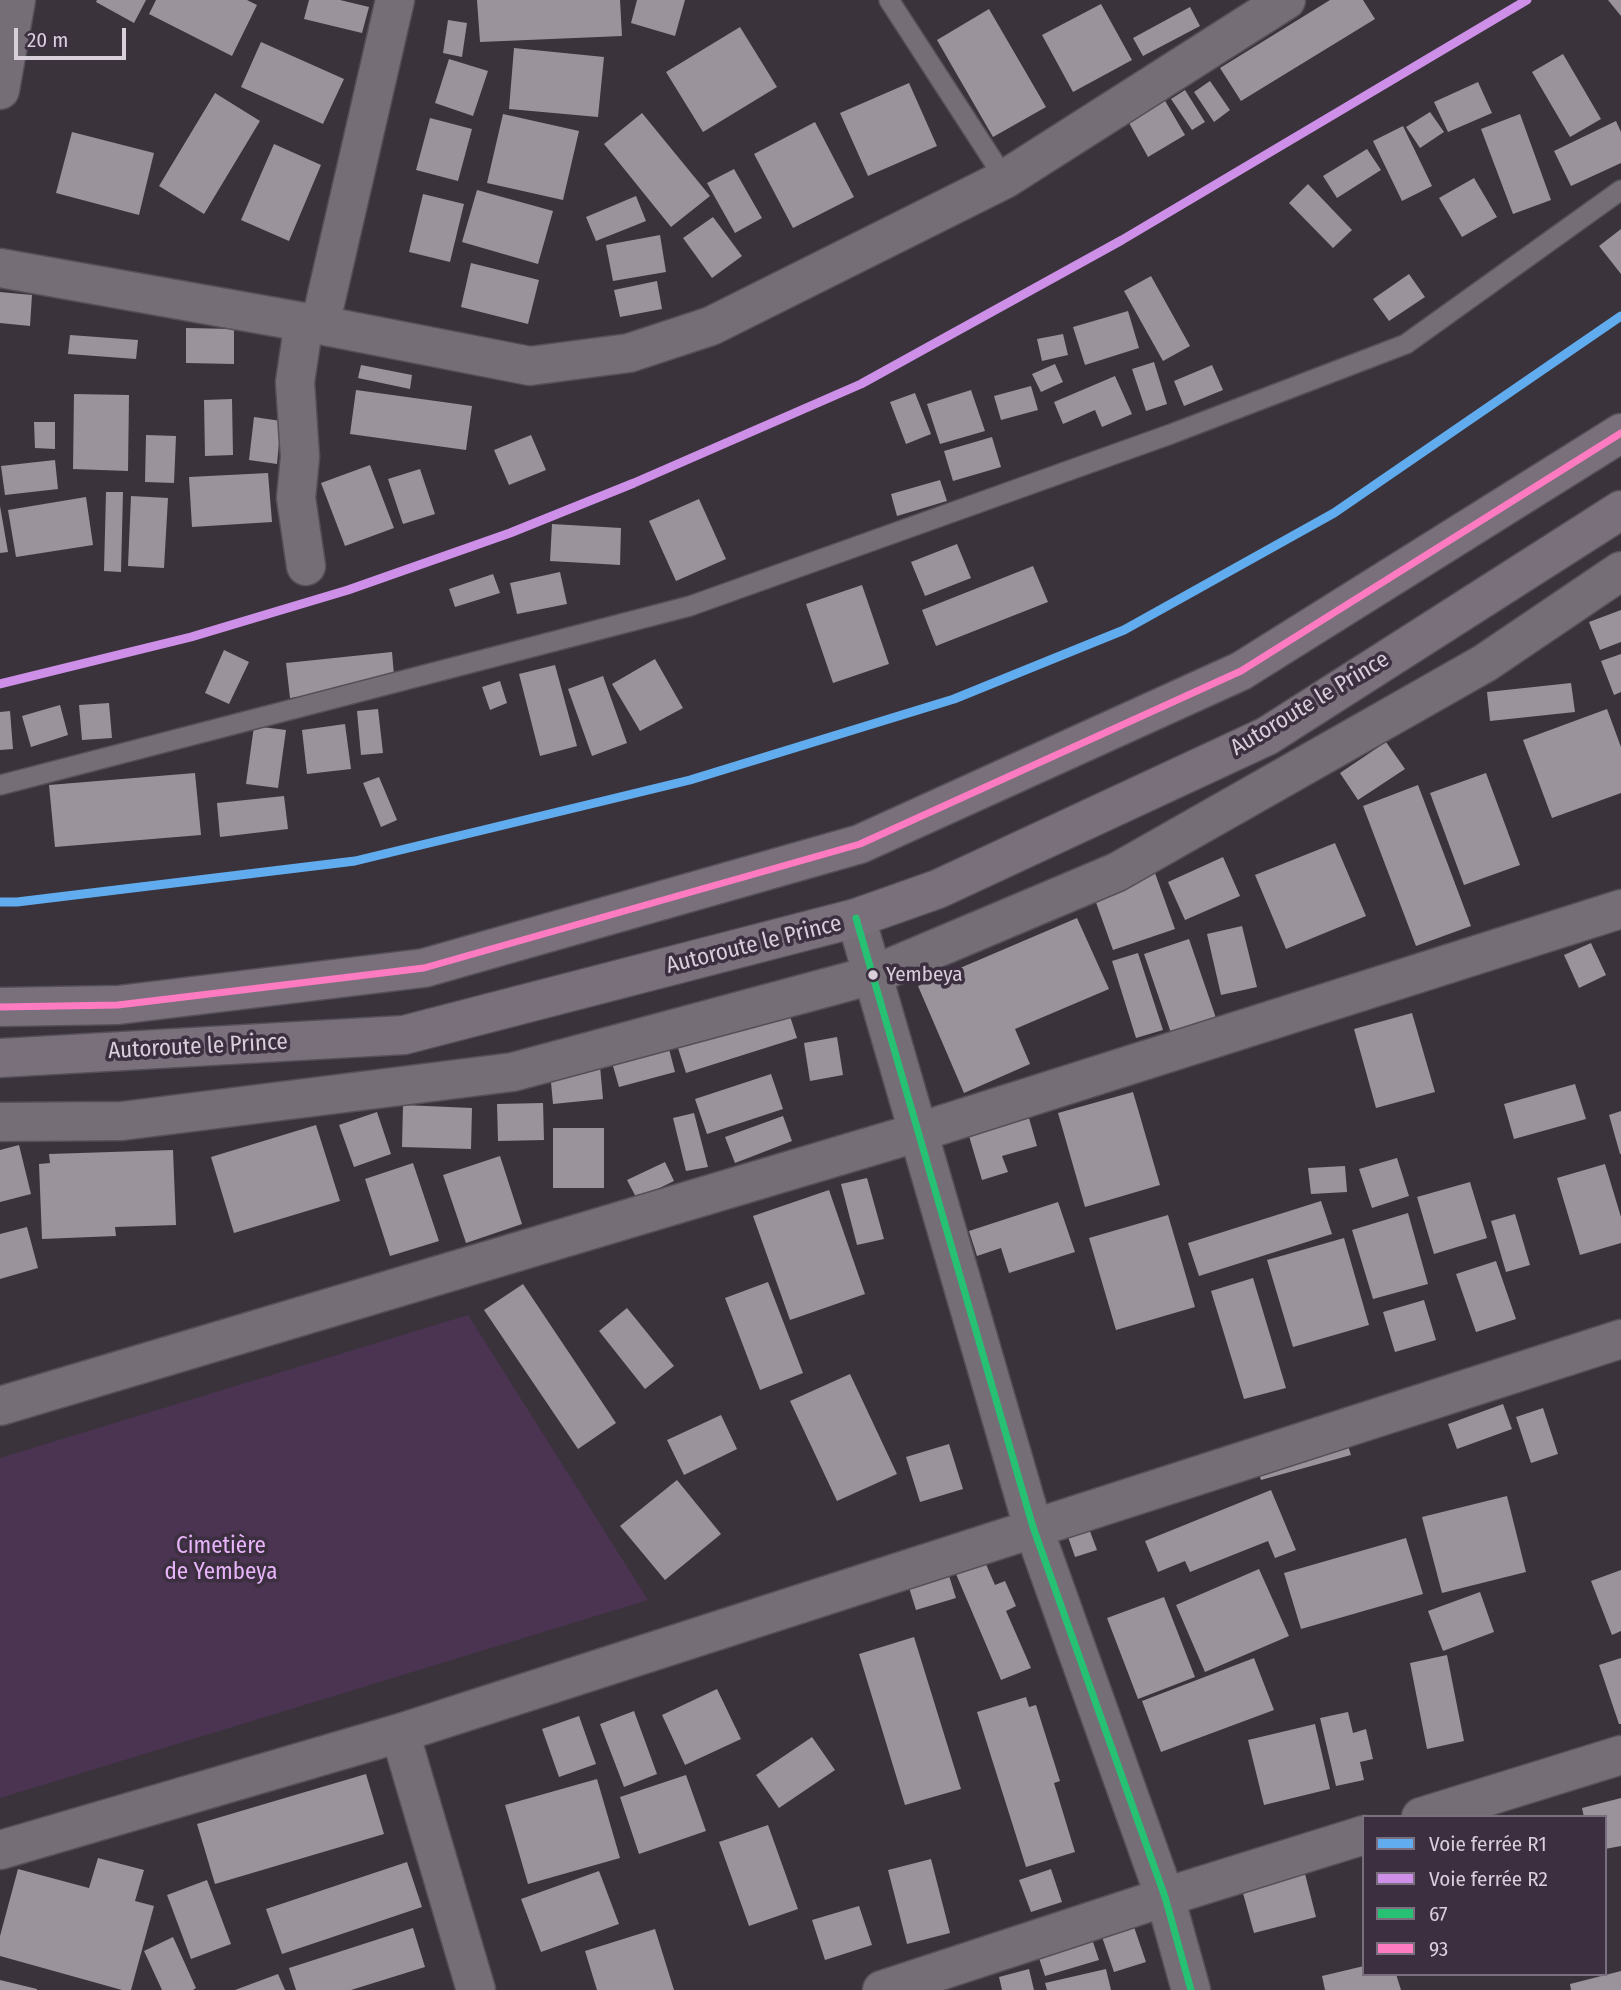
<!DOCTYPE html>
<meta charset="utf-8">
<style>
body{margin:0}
#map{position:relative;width:1621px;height:1990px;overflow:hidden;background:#3a333c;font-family:"Fira Sans Condensed",sans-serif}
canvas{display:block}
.legend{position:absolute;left:1362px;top:1815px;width:245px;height:161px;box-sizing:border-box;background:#3c2f40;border:2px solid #7a6f7e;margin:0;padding:9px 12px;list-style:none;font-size:21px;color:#d8cfdb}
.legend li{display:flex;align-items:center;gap:14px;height:35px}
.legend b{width:35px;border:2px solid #7a6f7e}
.scale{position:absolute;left:14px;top:28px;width:112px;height:32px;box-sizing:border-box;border:4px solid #d8cfdb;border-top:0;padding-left:9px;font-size:21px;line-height:24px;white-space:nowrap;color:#d8cfdb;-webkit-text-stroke:5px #3c2f40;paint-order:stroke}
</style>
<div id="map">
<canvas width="1621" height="1990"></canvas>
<ul class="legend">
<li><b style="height:9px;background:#60acee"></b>Voie ferrée R1</li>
<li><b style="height:9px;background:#ce8fe9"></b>Voie ferrée R2</li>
<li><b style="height:9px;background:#26c172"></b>67</li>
<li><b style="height:9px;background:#fe7ac1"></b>93</li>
</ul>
<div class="scale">20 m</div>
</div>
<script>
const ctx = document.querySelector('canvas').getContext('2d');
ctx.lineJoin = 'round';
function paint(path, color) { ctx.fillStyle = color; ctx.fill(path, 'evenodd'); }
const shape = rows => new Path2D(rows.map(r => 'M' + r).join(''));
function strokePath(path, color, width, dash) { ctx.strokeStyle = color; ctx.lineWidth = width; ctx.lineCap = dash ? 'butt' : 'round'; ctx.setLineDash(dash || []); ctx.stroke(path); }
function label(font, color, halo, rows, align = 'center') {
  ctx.font = font + ' "Fira Sans Condensed",sans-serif'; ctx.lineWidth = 7; ctx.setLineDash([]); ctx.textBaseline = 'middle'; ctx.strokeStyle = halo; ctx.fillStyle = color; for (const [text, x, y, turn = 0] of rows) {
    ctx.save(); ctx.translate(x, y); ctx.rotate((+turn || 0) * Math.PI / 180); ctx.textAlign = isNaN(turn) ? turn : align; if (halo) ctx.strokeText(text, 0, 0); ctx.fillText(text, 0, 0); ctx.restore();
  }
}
paint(shape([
 [468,1315,648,1600,0,1798,0,1458]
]), '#4a3451');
paint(shape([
 [97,0,146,0,134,23,96,2],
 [156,0,247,0,257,5,232,56,149,14],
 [309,0,340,0,369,7,362,33,304,19],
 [477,0,620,0,622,36,480,42],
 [637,0,685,0,675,36,631,23],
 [1330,0,1363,0,1375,19,1241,101,1220,68],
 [1608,0,1621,0,1621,16],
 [1101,4,1132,60,1073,92,1042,35],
 [1190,7,1200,26,1143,56,1133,38],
 [989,9,1046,107,993,137,937,40],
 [448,20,467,23,462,57,443,53],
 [740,27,777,87,703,132,666,72],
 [261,42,344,79,323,124,241,87],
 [514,48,604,57,598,117,509,109],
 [1563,54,1601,119,1570,137,1532,72],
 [449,59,488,71,473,116,435,103],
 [1210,81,1230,110,1214,122,1194,92],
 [1478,82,1492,113,1448,132,1434,102],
 [909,83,937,146,868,176,840,113],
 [1185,90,1205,122,1192,130,1171,99],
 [215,93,260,121,204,214,159,186],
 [1164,99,1185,135,1148,157,1128,121],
 [1430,112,1444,132,1420,148,1406,127],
 [642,113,710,196,671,227,604,144],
 [503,114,579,131,563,200,487,183],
 [1520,114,1551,200,1513,214,1481,129],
 [430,118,472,129,458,181,416,170],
 [1616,121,1621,132,1621,163,1571,186,1554,151],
 [815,122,854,197,793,228,754,154],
 [1403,126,1432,186,1402,201,1373,141],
 [72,132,154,153,139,215,56,193],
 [274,144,321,165,289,241,241,220],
 [1367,149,1381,170,1337,198,1323,176],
 [734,169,762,218,735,233,707,183],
 [1474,178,1497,217,1462,237,1439,198],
 [1308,184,1352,230,1333,248,1289,203],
 [477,190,553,211,538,264,462,242],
 [423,194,464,204,450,262,409,252],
 [636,196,646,221,596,241,586,217],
 [713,217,742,256,712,278,683,238],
 [1621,229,1621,274,1599,246],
 [660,235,666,272,613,281,606,245],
 [471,263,539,280,528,324,461,307],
 [1409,274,1425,297,1389,321,1373,299],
 [1151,276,1190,346,1163,361,1124,291],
 [657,281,662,309,620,317,614,290],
 [0,292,32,295,30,326,0,323],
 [1128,311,1139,348,1085,365,1073,327],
 [186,328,234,329,234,364,186,363],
 [1063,334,1068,355,1042,361,1037,339],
 [70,335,138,340,136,359,68,354],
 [1154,362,1167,404,1146,411,1132,369],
 [1055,364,1063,382,1041,392,1032,374],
 [361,365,412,375,410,389,358,378],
 [1212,365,1223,390,1184,406,1174,381],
 [1115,376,1132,414,1102,427,1095,410,1063,424,1054,402],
 [1031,386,1038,410,1001,420,994,396],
 [356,390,472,406,466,450,350,434],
 [971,390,985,431,940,444,927,404],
 [915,393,931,434,906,444,890,402],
 [74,394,129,395,128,471,73,469],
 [232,399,233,455,205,456,204,400],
 [254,417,281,421,277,464,249,460],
 [34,422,55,422,55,449,35,448],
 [146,435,176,436,174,483,145,482],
 [531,435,546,470,509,485,494,450],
 [992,437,1001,467,953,481,944,451],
 [55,460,58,489,5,495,1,466],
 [370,465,394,528,345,546,321,483],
 [420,469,435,514,403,524,388,479],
 [268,473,272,522,192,527,189,477],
 [940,480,947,501,897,516,891,494],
 [106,492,123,492,121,572,104,571],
 [131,496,168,498,164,568,128,566],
 [86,497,93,545,16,557,8,510],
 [699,499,726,559,676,581,649,521],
 [0,506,8,552,0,553],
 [552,524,621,528,620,565,550,561],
 [957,544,971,578,925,596,911,562],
 [1033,566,1048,602,936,646,922,610],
 [560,572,567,604,517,614,510,583],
 [493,574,500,593,455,607,449,589],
 [862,585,889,664,833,683,806,604],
 [1621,610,1621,642,1600,650,1589,622],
 [224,650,249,662,229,704,205,693],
 [392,652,395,687,290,698,286,663],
 [1621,654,1621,692,1614,695,1601,661],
 [655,659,683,708,640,731,612,684],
 [555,665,577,746,540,756,519,674],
 [603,676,627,743,592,756,568,689],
 [500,681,507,703,490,710,482,687],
 [1571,683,1575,712,1490,721,1487,692],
 [109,703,112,738,82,740,79,705],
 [60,705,68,735,31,747,22,716],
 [378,709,383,753,361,755,357,711],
 [1607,709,1621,747,1621,793,1552,818,1523,740],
 [10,711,13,749,0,750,0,712],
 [345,724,351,769,307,774,302,730],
 [254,726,286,730,278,788,246,784],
 [1386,742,1405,769,1358,800,1340,773],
 [195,773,201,835,55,847,49,785],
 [1486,773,1520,865,1464,885,1430,793],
 [379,777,397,820,381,827,363,783],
 [1418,785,1471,926,1416,946,1363,806],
 [284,796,288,829,220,837,217,803],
 [1335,843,1366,916,1286,949,1255,875],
 [1223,857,1240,896,1185,920,1168,882],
 [1155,873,1175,929,1113,950,1093,894],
 [1077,918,1109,989,1015,1029,1030,1064,964,1093,918,986],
 [1242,926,1257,987,1221,995,1207,934],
 [1189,939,1216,1018,1171,1033,1144,954],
 [1591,943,1606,975,1579,988,1564,955],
 [1138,953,1163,1030,1136,1038,1112,961],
 [789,1013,797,1038,686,1073,678,1048],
 [1412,1013,1435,1092,1376,1108,1354,1029],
 [837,1037,843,1075,810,1081,804,1043],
 [668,1045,675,1072,619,1087,611,1059],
 [600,1066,603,1099,553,1104,550,1071],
 [771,1074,783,1109,707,1134,695,1099],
 [1575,1084,1586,1119,1514,1139,1504,1104],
 [1133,1092,1160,1185,1085,1207,1058,1113],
 [543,1103,544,1140,498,1141,497,1104],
 [403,1105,472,1108,471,1149,402,1147],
 [1621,1111,1621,1154,1620,1154,1609,1115],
 [377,1112,391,1154,354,1167,339,1125],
 [694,1113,708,1167,686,1171,673,1118],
 [783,1116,792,1141,735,1163,725,1137],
 [1029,1118,1037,1146,1002,1156,1008,1172,982,1180,969,1136],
 [316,1125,340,1201,234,1233,211,1157],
 [553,1128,604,1128,604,1188,553,1188],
 [19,1145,31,1194,0,1202,0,1150],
 [173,1150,176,1225,115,1227,116,1236,42,1239,39,1164,50,1163,49,1154],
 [500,1156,522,1224,466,1243,443,1175],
 [1397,1158,1409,1196,1372,1208,1359,1169],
 [665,1162,674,1181,637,1199,627,1180],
 [413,1163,439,1241,390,1256,365,1179],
 [1605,1164,1621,1217,1621,1243,1580,1255,1557,1178],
 [1345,1166,1347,1192,1311,1194,1308,1168],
 [867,1178,884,1239,857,1245,841,1184],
 [1470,1182,1487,1238,1434,1254,1417,1197],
 [829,1190,865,1294,790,1320,753,1216],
 [1321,1201,1332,1234,1199,1276,1188,1243],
 [1058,1202,1075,1252,1009,1273,1001,1248,977,1256,969,1231],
 [1408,1213,1428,1284,1373,1299,1352,1230],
 [1515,1214,1530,1265,1506,1272,1491,1221],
 [1168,1215,1195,1307,1116,1330,1089,1238],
 [27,1227,38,1268,0,1279,0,1234],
 [1344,1238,1369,1325,1293,1347,1267,1260],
 [1496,1261,1516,1319,1476,1332,1456,1274],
 [1253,1278,1286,1388,1244,1399,1211,1291],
 [768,1282,803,1373,760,1390,725,1298],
 [523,1284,616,1423,578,1449,484,1310],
 [1424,1300,1436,1340,1395,1352,1383,1312],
 [627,1308,674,1366,645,1389,599,1331],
 [850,1374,897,1474,837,1501,790,1401],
 [1503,1404,1512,1429,1457,1449,1448,1424],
 [1543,1408,1558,1454,1531,1463,1516,1417],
 [721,1415,737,1449,684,1475,667,1440],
 [1344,1433,1351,1455,1261,1480,1254,1458],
 [949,1444,963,1489,920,1502,906,1457],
 [677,1480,721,1534,665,1580,620,1526],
 [1271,1490,1296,1550,1275,1558,1268,1541,1190,1572,1185,1561,1158,1572,1145,1541],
 [1507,1496,1526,1572,1442,1593,1422,1517],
 [1088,1526,1097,1550,1075,1557,1067,1534],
 [1406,1538,1423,1594,1301,1629,1284,1573],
 [985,1562,995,1585,1005,1581,1016,1606,1006,1611,1031,1668,1001,1680,956,1574],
 [946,1566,956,1598,916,1610,906,1578],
 [1259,1569,1289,1636,1205,1672,1176,1605],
 [1621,1570,1621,1631,1612,1635,1591,1581],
 [1480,1592,1494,1632,1443,1651,1428,1611],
 [1164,1597,1195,1677,1138,1699,1107,1618],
 [914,1637,961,1789,905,1805,859,1654],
 [1447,1655,1464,1741,1427,1749,1410,1663],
 [1254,1658,1274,1710,1161,1752,1142,1701],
 [1621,1658,1621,1724,1619,1724,1599,1665],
 [717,1689,741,1739,685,1765,662,1715],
 [1026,1697,1029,1707,1036,1705,1060,1781,1054,1783,1075,1852,1026,1867,977,1712],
 [634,1711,657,1774,624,1787,600,1724],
 [1348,1712,1353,1733,1366,1729,1373,1759,1360,1762,1364,1780,1336,1786,1320,1718],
 [579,1716,596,1764,559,1777,542,1729],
 [1315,1724,1330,1789,1264,1805,1248,1740],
 [812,1737,835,1770,779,1808,756,1775],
 [366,1774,384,1834,215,1884,197,1824],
 [686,1775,706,1831,639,1854,620,1797],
 [597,1779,620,1858,528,1884,505,1805],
 [1621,1798,1621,1846,1605,1849,1605,1817,1584,1817,1582,1808],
 [768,1825,798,1909,749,1926,719,1842],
 [98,1858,144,1870,135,1901,154,1906,131,1990,122,1990,0,1956,0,1936,18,1869,89,1888],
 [931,1859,950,1933,907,1944,888,1870],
 [407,1862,422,1907,282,1954,266,1909],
 [1051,1869,1062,1902,1031,1912,1019,1880],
 [1304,1870,1316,1917,1254,1933,1241,1886],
 [599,1871,619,1924,541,1952,521,1899],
 [207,1880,231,1944,191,1959,167,1895],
 [859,1906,872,1945,825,1960,812,1920],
 [1132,1921,1146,1962,1114,1972,1100,1931],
 [413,1928,425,1967,351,1990,296,1990,289,1968],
 [655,1929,674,1990,597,1990,585,1951],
 [173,1937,196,1988,193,1990,162,1990,144,1951],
 [1092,1939,1099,1960,1045,1976,1038,1955],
 [1364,1966,1364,1974,1396,1974,1401,1990,1325,1990,1322,1976],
 [1029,1969,1034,1990,1002,1990,999,1977],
 [1106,1969,1111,1990,1047,1990,1045,1983],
 [1621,1971,1621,1990,1571,1990,1570,1984],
 [278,1974,285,1990,235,1990],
 [0,1980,37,1989,37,1990,0,1990]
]), '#9a939c');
const service = shape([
 [889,0,1005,179],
 [0,785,690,606,1171,434,1406,344,1621,190]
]);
const minor = shape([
 [0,90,16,0],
 [304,322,295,382,300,457,296,498,306,566],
 [320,325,395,0],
 [0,1122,122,1121,513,1072,873,975,1117,872,1485,663,1621,571],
 [0,1406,919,1132,1621,909],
 [400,1733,476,1990],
 [1421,1817,1621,1755],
 [0,1850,400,1733,1621,1339],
 [882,1990,1165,1897,1364,1835]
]);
const tertiary = shape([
 [0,268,320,325,530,366,629,353,711,326,1005,179,1286,0],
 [856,918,1033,1527,1165,1897,1191,1990]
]);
const primary = shape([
 [0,1007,118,1005,424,968,860,844,1241,671,1621,433],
 [0,1058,404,1035,856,918,938,889,1267,736,1621,510]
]);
strokePath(service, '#554f57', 22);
strokePath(minor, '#554f57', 41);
strokePath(tertiary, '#554f57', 41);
strokePath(primary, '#554f57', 41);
strokePath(service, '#756e76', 19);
strokePath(minor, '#756e76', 38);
strokePath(tertiary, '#756e76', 38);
strokePath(primary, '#79707c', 38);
strokePath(shape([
 [0,902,17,902,355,861,690,780,954,699,1124,630,1334,513,1621,316]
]), '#736e74', 5, [12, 12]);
strokePath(shape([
 [856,918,1033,1527,1165,1897,1191,1990]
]), '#26c172', 7);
strokePath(shape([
 [0,1007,118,1005,424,968,860,844,1241,671,1621,433]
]), '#fe7ac1', 7);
strokePath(shape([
 [0,902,17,902,355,861,690,780,954,699,1124,630,1334,513,1621,316]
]), '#60acee', 9);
strokePath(shape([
 [0,684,191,637,348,590,510,533,634,483,861,384,1122,240,1527,0]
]), '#ce8fe9', 9);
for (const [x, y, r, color] of [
 [873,975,6,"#d8cfdb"]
]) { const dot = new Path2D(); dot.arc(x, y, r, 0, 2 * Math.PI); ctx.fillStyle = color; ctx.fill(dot); strokePath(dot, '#3c2f40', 2.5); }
label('21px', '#d8cfdb', '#3c2f40', [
 ["Yembeya",886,975]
], 'left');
label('23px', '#d8cfdb', '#3c2f40', [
 ["Autoroute le Prince",1310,704,-31],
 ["Autoroute le Prince",754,945,-14],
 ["Autoroute le Prince",198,1047,-3]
]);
label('23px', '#e8b4f9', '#3c2f40', [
 ["Cimetière",221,1547],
 ["de Yembeya",221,1573]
]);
</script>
